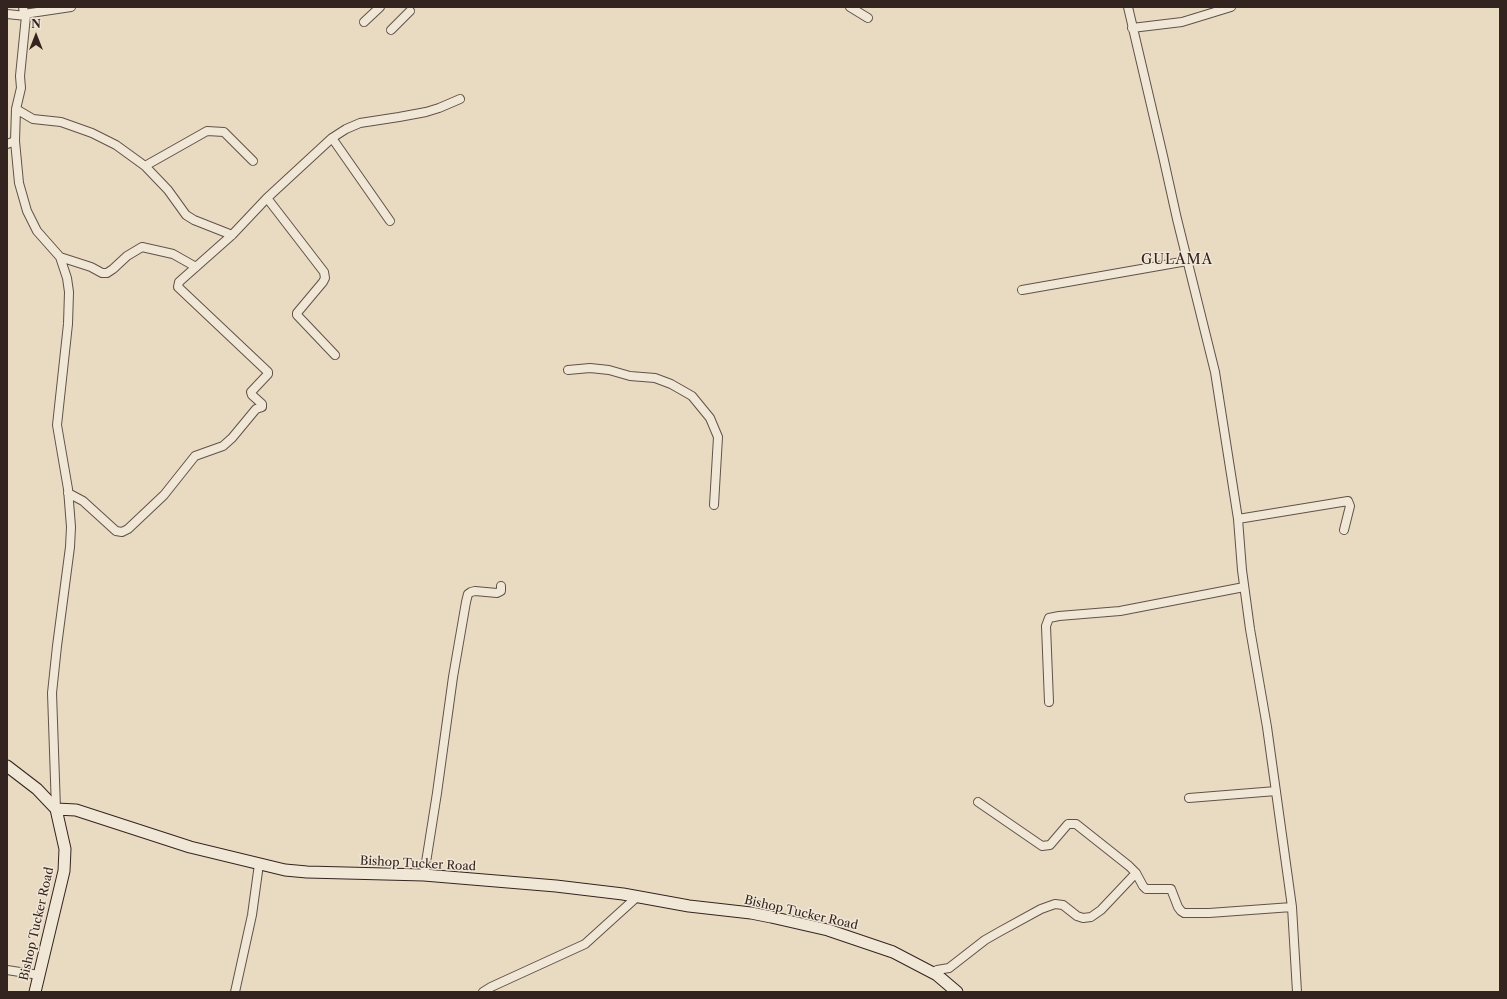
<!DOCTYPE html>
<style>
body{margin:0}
#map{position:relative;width:1507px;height:999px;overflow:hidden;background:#e9dac2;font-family:"Libre Caslon Text",serif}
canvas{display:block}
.frame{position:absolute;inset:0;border:8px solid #34241f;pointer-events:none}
.north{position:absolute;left:16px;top:16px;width:40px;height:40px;-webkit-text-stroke:3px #f1e7d7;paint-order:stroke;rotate:0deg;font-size:11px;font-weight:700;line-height:16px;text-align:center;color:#34241f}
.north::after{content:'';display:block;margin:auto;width:14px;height:18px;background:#34241f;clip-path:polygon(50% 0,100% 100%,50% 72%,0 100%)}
</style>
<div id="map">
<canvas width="1507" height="999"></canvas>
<div class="frame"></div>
<div class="north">N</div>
</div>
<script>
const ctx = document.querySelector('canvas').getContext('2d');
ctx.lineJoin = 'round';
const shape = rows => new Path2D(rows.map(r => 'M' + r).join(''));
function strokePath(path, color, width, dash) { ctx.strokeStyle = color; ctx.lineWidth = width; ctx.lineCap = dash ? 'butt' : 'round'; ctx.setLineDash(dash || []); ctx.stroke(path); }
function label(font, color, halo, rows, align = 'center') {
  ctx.font = font + ' "Libre Caslon Text",serif'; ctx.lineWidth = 3; ctx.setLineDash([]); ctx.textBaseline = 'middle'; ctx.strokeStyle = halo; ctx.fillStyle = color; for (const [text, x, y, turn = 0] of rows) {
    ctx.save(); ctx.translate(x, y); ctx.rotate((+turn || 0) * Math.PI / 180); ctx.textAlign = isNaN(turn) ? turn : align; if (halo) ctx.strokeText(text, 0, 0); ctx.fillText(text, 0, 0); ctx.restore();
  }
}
const street = shape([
 [23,7,24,14,26,16,20,76,21,88,16,109,15,141,19,183,27,211,37,231,60,257,67,278,69,292,68,324,57,425,68,489,71,527,70,547,57,646,52,693,56,809],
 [850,7,868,18],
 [1128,7,1163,156,1177,219,1215,372,1238,519,1242,570,1250,629,1267,727,1292,907,1297,992],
 [7,14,26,16],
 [24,14,71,7],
 [364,22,380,7],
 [1132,28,1182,22,1231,7],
 [391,30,410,11],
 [16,109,33,119,61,122,92,133,116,145,145,166,168,190,186,215,194,220,232,235],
 [332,138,390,221],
 [7,144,15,141],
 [145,166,207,131,224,132,253,161],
 [267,198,324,272,325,278,323,282,297,313,297,315,335,355],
 [60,257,91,267,102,273,107,273,113,269,127,256,142,247,173,254,196,267],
 [1022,290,1187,261],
 [568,370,590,368,609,370,630,376,655,378,671,384,692,396,710,418,718,437,714,505],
 [68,493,83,501,116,531,122,532,128,529,164,495,195,456,223,446,232,438,256,409,262,407,262,404,252,395,251,392,268,374,268,372,178,287,179,282,232,235,267,198,332,138,346,129,360,123,399,117,426,112,439,108,460,99],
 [1238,519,1348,501,1350,506,1344,530],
 [1049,702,1046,626,1049,618,1059,616,1120,611,1244,587],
 [1189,798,1276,791],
 [978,802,1042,846,1050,845,1068,824,1076,824,1129,866,1136,873,1143,886,1146,889,1171,889,1178,907,1181,911,1184,913,1209,913,1292,907],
 [424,875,437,793,453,677,466,602,468,594,471,592,475,591,497,593,501,591,501,586],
 [7,970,39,975],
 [937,970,949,968,985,940,999,932,1041,909,1055,904,1063,905,1077,916,1083,918,1091,917,1101,910,1136,873],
 [235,992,252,915,259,864],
 [483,992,491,987,585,944,638,896]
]);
const secondary = shape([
 [7,766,37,789,56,809],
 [56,809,76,810,190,847,285,870,307,872,424,875,556,886,623,894,689,906,751,913,771,917,828,930,893,952,937,975,957,992],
 [35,992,64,871,65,849,56,809]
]);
strokePath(street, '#615248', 10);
strokePath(secondary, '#34241f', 13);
strokePath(street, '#f1e7d7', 8);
strokePath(secondary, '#f1e7d7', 11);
label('12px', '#34241f', '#f1e7d7', [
 ["Bishop Tucker Road",418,864,3],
 ["Bishop Tucker Road",801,913,13],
 ["Bishop Tucker Road",37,924,-77]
]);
ctx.letterSpacing = '1px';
label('14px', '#34241f', '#f1e7d7', [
 ["GULAMA",1177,260]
]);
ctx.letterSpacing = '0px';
</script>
